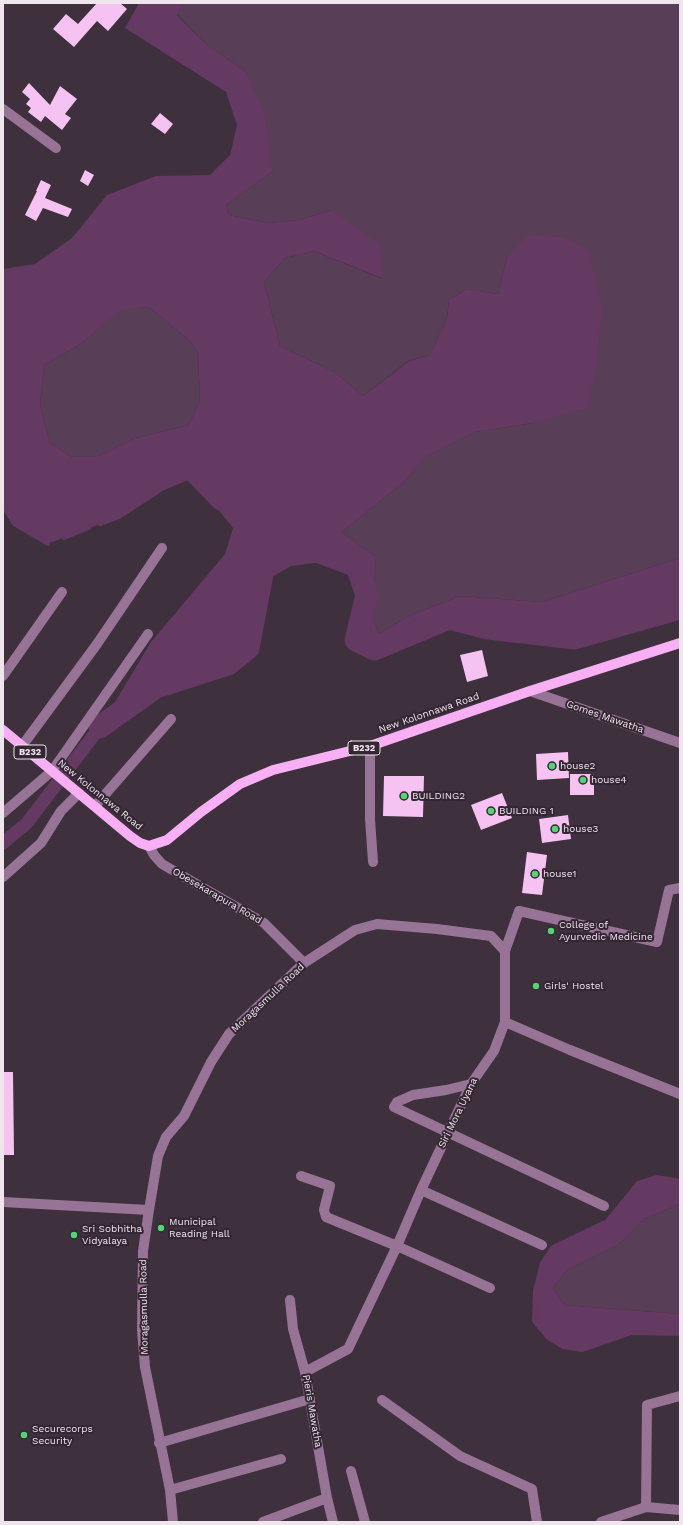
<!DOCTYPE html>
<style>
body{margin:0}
#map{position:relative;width:683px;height:1525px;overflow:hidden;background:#3e303d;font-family:"Work Sans",sans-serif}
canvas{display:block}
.frame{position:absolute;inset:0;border:4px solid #eee5ed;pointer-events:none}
</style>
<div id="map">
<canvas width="683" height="1525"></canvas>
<div class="frame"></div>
</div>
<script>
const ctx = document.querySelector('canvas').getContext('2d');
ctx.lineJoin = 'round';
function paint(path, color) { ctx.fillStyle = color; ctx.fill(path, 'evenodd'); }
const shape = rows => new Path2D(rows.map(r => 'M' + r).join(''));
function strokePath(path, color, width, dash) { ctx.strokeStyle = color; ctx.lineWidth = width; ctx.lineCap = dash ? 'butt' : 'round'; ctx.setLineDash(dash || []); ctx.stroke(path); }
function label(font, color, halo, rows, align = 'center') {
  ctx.font = font + ' "Work Sans",sans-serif'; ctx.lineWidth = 4; ctx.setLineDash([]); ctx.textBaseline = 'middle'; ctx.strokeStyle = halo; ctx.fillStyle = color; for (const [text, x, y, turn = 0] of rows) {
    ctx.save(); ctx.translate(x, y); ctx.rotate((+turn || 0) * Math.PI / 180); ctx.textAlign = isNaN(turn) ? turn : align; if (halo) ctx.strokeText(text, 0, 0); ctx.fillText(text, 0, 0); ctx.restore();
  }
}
paint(shape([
 [183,3,680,3,680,558,542,602,460,596,407,617,379,634,372,615,376,557,342,532,405,481,424,457,475,432,532,423,507,257,498,294,467,289,449,300,447,318,430,355,408,361,363,396,335,372,280,346,264,282,285,258,314,251,383,279,331,210,299,220,268,223,229,215,226,205,273,171,246,72,206,44,177,14],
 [149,307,190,341,198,353,200,400,189,425,135,438,99,456,72,457,50,443,40,405,44,365,79,345,121,309],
 [680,1204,680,1314,564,1305,553,1288,567,1270,618,1245,644,1219]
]), '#583e57');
paint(shape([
 [139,3,183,3,177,15,206,44,246,72,264,112,273,171,226,205,229,215,268,223,299,220,331,210,379,244,384,279,314,251,285,258,264,282,280,346,335,372,363,396,409,361,430,355,447,318,449,300,467,289,498,294,507,257,528,235,563,237,588,250,602,305,597,365,587,408,532,423,475,432,425,457,405,481,342,532,376,557,372,615,379,634,407,617,460,596,542,602,680,558,680,608,575,638,488,628,449,618,374,649,356,640,367,595,357,566,317,551,287,555,263,569,248,648,228,664,156,687,100,727,151,642,225,554,233,528,216,507,187,478,162,489,119,517,47,544,14,524,3,506,3,269,35,264,72,238,107,195,156,176,210,175,230,155,237,125,226,92,125,28],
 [149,307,190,341,198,353,200,400,189,425,135,438,99,456,72,457,50,443,40,405,44,365,79,345,121,310],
 [657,1177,680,1181,680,1204,644,1219,618,1245,567,1270,553,1288,564,1305,680,1314,680,1334,631,1333,582,1350,563,1347,547,1337,534,1321,535,1291,542,1263,553,1247,607,1221,638,1183]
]), '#643962');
strokePath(shape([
 [3,506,14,524,48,544],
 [100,524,119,517,162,489,188,478,216,507,220,509],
 [64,538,89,528],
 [680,1181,657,1177,638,1183,607,1221,553,1247,542,1263,535,1291,534,1321,547,1337,563,1347,582,1350,631,1333,680,1334]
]), '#643962', 4);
strokePath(shape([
 [3,843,27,823,100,727]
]), '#643962', 13);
strokePath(shape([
 [100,727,156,687,228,664,248,648,263,569,287,555,317,551,357,566,367,595,356,640,374,649,449,618,488,628,575,638,680,608]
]), '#643962', 23);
paint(shape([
 [97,3,120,3,127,9,108,31,97,21,74,47,53,29,66,14,78,24],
 [29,83,50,105,60,86,77,99,65,114,71,118,62,130,45,116,41,122,28,112,31,108,26,104,30,99,22,92],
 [160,113,173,124,165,134,151,124],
 [85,170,94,175,88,186,80,181],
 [41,180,51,185,45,198,72,209,68,217,43,208,36,221,25,215,37,191,36,191],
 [482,650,488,676,467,682,460,655],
 [568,752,569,778,537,780,536,754],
 [570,774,594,774,594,795,570,795],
 [384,776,424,776,423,817,383,816],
 [502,793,512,818,481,830,471,805],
 [568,815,571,839,542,843,539,819],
 [527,852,547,855,542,895,522,893],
 [3,1072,13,1072,14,1155,3,1155]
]), '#f5c2f1');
strokePath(shape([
 [3,109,56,148],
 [3,676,62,592],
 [530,691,680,743],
 [22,746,97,644,162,548],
 [370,746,370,819,373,862],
 [95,806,171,719],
 [3,813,52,771,148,634],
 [149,846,154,855,162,864,264,923,304,963],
 [3,877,41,843,61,811,79,793],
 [505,951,519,911,657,942,669,890,680,888],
 [505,1022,570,1050,680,1094],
 [471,1084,446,1090,413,1095,397,1102,394,1107,604,1206],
 [301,1176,330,1186,324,1210,326,1217,397,1246,490,1288],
 [421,1190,542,1245],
 [3,1202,149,1210],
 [290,1300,293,1329,305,1372,327,1498,333,1522],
 [382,1400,460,1456,532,1489,537,1522],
 [159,1443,310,1399],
 [351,1471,365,1522],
 [170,1490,281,1459],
 [646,1507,647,1405,680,1396],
 [173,1522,170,1490,145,1367,142,1330,143,1251,149,1210,158,1156,166,1137,184,1116,211,1062,229,1034,304,963,355,930,377,924,437,929,491,936,505,951,505,1022,494,1051,471,1084,421,1190,397,1246,348,1349,305,1372],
 [263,1522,327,1498],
 [601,1522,646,1507,680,1510]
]), '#977395', 10);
strokePath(shape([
 [3,730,130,836,140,843,149,846,167,840,201,812,240,784,273,770,370,746,530,691,680,643]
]), '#f9aff4', 10);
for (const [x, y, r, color] of [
 [552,766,4,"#52d673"],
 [583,780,4,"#52d673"],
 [404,796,4,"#52d673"],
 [491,811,4,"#52d673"],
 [555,829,4,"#52d673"],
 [535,874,4,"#52d673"],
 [551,931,4,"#52d673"],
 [536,986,4,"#52d673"],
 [161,1228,4,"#52d673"],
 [74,1235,4,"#52d673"],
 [24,1435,4,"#52d673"]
]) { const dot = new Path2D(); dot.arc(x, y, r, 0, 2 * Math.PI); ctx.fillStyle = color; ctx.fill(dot); strokePath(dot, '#342633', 1.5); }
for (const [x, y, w] of [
 [364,748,32],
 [30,752,32]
]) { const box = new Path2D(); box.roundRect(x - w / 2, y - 7, w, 14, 3); ctx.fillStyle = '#342633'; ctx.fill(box); strokePath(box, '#eee5ed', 1); }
label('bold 9px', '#eee5ed', null, [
 ["B232",364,748],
 ["B232",30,752]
]);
label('10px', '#eee5ed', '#342633', [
 ["New Kolonnawa Road",429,713,-19],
 ["Gomes Mawatha",605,717,19],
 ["New Kolonnawa Road",100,795,39],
 ["Obesekarapura Road",217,896,30],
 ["Moragasmulla Road",268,998,-43],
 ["Siri Mora Uyana",458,1113,-64],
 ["Moragasmulla Road",144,1307,-91],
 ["Pieris Mawatha",312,1411,80]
]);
label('10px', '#eee5ed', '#342633', [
 ["house2",560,766],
 ["house4",591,780],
 ["BUILDING2",412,796],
 ["BUILDING 1",499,811],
 ["house3",563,829],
 ["house1",543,874],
 ["College of",559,925],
 ["Ayurvedic Medicine",559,937],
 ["Girls' Hostel",544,986],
 ["Municipal",169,1222],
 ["Reading Hall",169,1234],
 ["Sri Sobhitha",82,1229],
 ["Vidyalaya",82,1241],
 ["Securecorps",32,1429],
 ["Security",32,1441]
], 'left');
</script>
